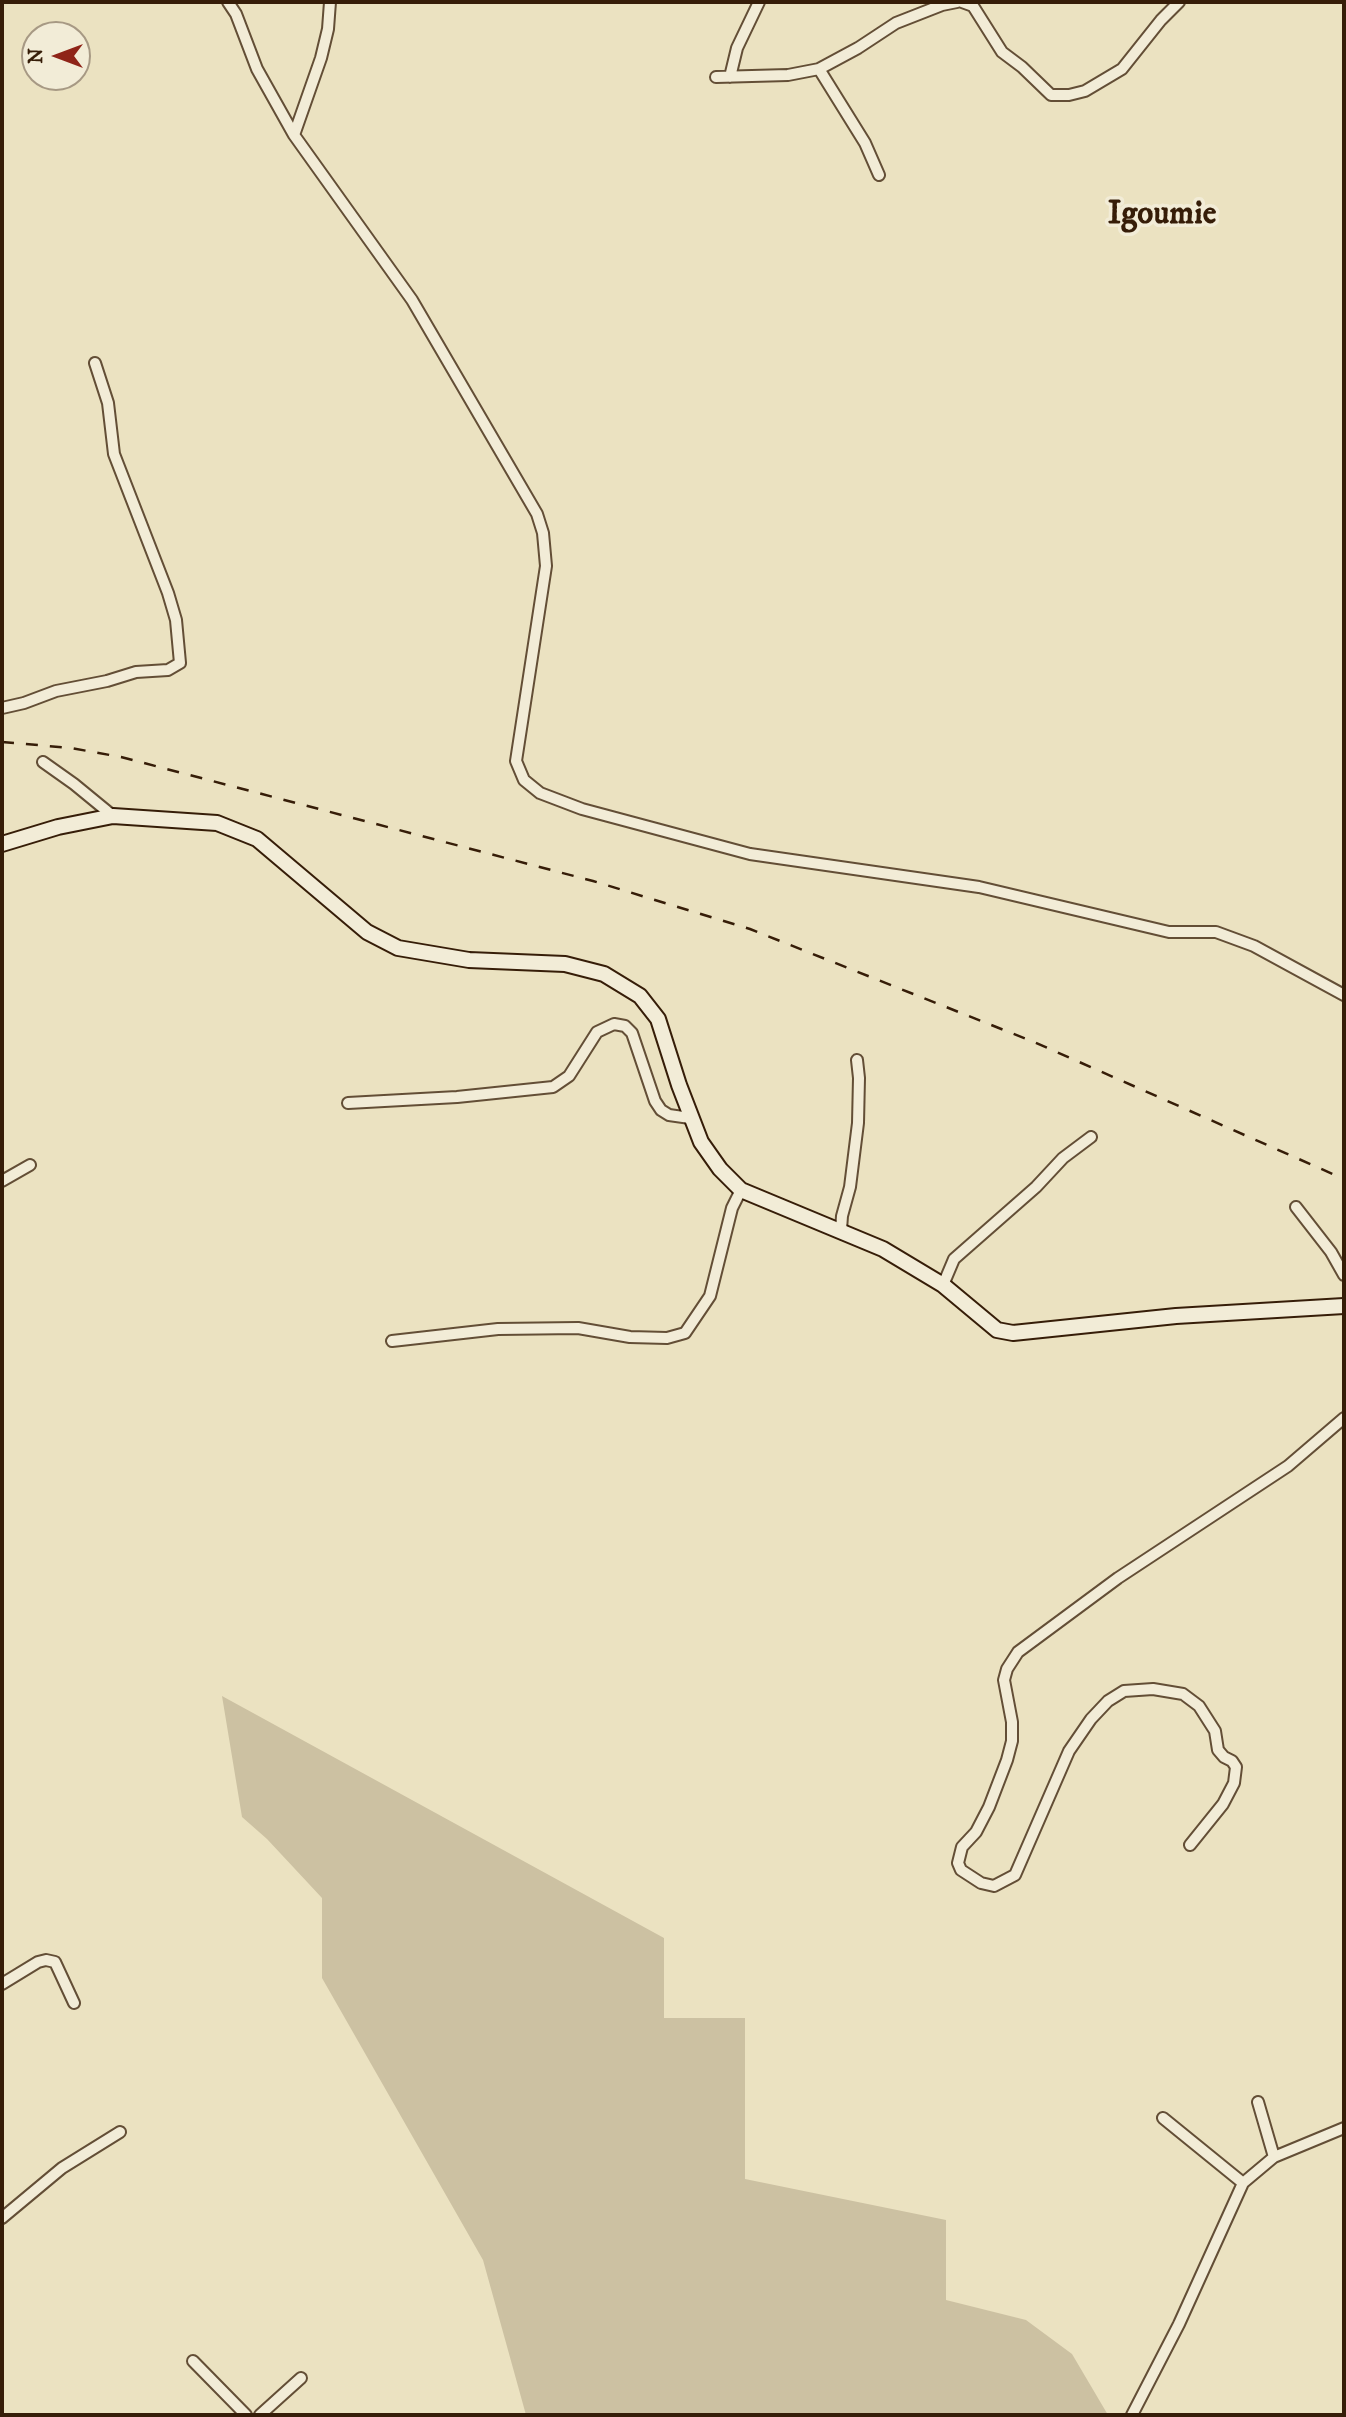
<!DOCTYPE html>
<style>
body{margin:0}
#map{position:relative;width:1346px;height:2417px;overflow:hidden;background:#ebe2c1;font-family:"IM FELL DW Pica",serif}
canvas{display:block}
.frame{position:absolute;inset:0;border:4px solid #361d08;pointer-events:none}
.north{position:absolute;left:21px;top:21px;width:70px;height:70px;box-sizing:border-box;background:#f2ecd7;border:2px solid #a79984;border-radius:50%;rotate:270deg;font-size:19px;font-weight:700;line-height:28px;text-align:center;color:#361d08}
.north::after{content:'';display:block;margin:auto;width:24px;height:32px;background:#8f2418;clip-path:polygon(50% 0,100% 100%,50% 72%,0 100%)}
</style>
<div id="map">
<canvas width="1346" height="2417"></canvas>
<div class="frame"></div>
<div class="north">N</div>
</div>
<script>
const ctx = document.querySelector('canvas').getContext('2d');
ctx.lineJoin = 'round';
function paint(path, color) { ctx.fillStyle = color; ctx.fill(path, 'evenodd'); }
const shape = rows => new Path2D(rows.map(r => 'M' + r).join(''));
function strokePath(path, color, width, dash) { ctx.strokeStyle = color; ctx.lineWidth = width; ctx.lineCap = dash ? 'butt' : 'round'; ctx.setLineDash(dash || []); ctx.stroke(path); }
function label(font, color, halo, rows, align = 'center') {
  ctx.font = font + ' "IM FELL DW Pica",serif'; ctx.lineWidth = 7; ctx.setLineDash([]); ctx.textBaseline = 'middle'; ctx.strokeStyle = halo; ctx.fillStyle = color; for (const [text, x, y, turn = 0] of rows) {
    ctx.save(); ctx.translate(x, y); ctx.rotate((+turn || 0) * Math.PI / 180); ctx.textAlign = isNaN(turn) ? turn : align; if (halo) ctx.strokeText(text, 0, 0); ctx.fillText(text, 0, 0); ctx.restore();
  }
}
paint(shape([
 [222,1696,664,1938,664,2018,745,2018,745,2179,946,2220,946,2300,1026,2320,1072,2354,1108,2415,526,2415,483,2260,322,1978,322,1898,267,1839,242,1817]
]), '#ccc1a2');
const street = shape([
 [228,2,236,14,257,69,294,135,412,300,537,514,543,533,546,566,516,761,524,780,540,793,582,809,750,854,979,887,1169,932,1216,932,1254,946,1344,995],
 [962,2,973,6,1002,52,1022,67,1051,95,1069,95,1085,91,1122,69,1161,20,1179,2],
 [819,69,865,143,879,175],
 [716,77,788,75,819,69,858,48,896,23,942,5,957,2],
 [730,77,737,48,759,2],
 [294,135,321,58,328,29,330,2],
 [2,708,24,703,56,691,107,681,136,672,168,670,180,663,176,620,168,593,114,454,108,403,95,363],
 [43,762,74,784,113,816],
 [348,1103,457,1097,553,1087,569,1076,597,1032,614,1024,625,1026,632,1033,655,1101,661,1110,669,1115,690,1118],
 [2,1181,30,1165],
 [1296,1207,1331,1252,1344,1275],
 [841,1230,842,1216,850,1187,858,1123,859,1078,857,1060],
 [943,1285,954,1259,1036,1187,1063,1158,1091,1137],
 [392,1341,498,1329,578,1328,630,1337,667,1338,685,1333,710,1296,732,1208,741,1190],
 [1190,1845,1223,1804,1234,1783,1236,1767,1232,1761,1224,1757,1218,1750,1215,1731,1199,1706,1183,1694,1153,1689,1124,1691,1108,1701,1091,1719,1069,1751,1015,1875,994,1886,981,1883,961,1870,958,1863,962,1847,976,1832,989,1807,1007,1760,1012,1741,1012,1722,1004,1680,1007,1669,1018,1652,1118,1578,1288,1466,1344,1418],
 [2,1984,38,1962,46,1960,55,1962,74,2003],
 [1258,2102,1274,2157],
 [1163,2118,1243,2183],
 [2,2218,62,2168,120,2132],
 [193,2361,246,2415],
 [260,2415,301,2378],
 [1132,2415,1179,2324,1243,2183,1274,2157,1344,2128]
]);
const secondary = shape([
 [2,844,58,827,113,816,217,823,257,839,367,932,398,948,469,960,565,964,604,974,640,996,658,1019,679,1085,701,1142,720,1169,741,1190,883,1249,943,1285,997,1330,1013,1333,1176,1316,1344,1306]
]);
strokePath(street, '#634e36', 14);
strokePath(secondary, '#361d08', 18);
strokePath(street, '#f2ecd7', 10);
strokePath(secondary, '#f2ecd7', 14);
strokePath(shape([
 [2,742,71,748,121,757,593,881,750,929,1034,1042,1344,1179]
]), '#361d08', 2.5, [12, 12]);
label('bold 33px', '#361d08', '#f2ecd7', [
 ["Igoumie",1162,216]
]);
</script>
